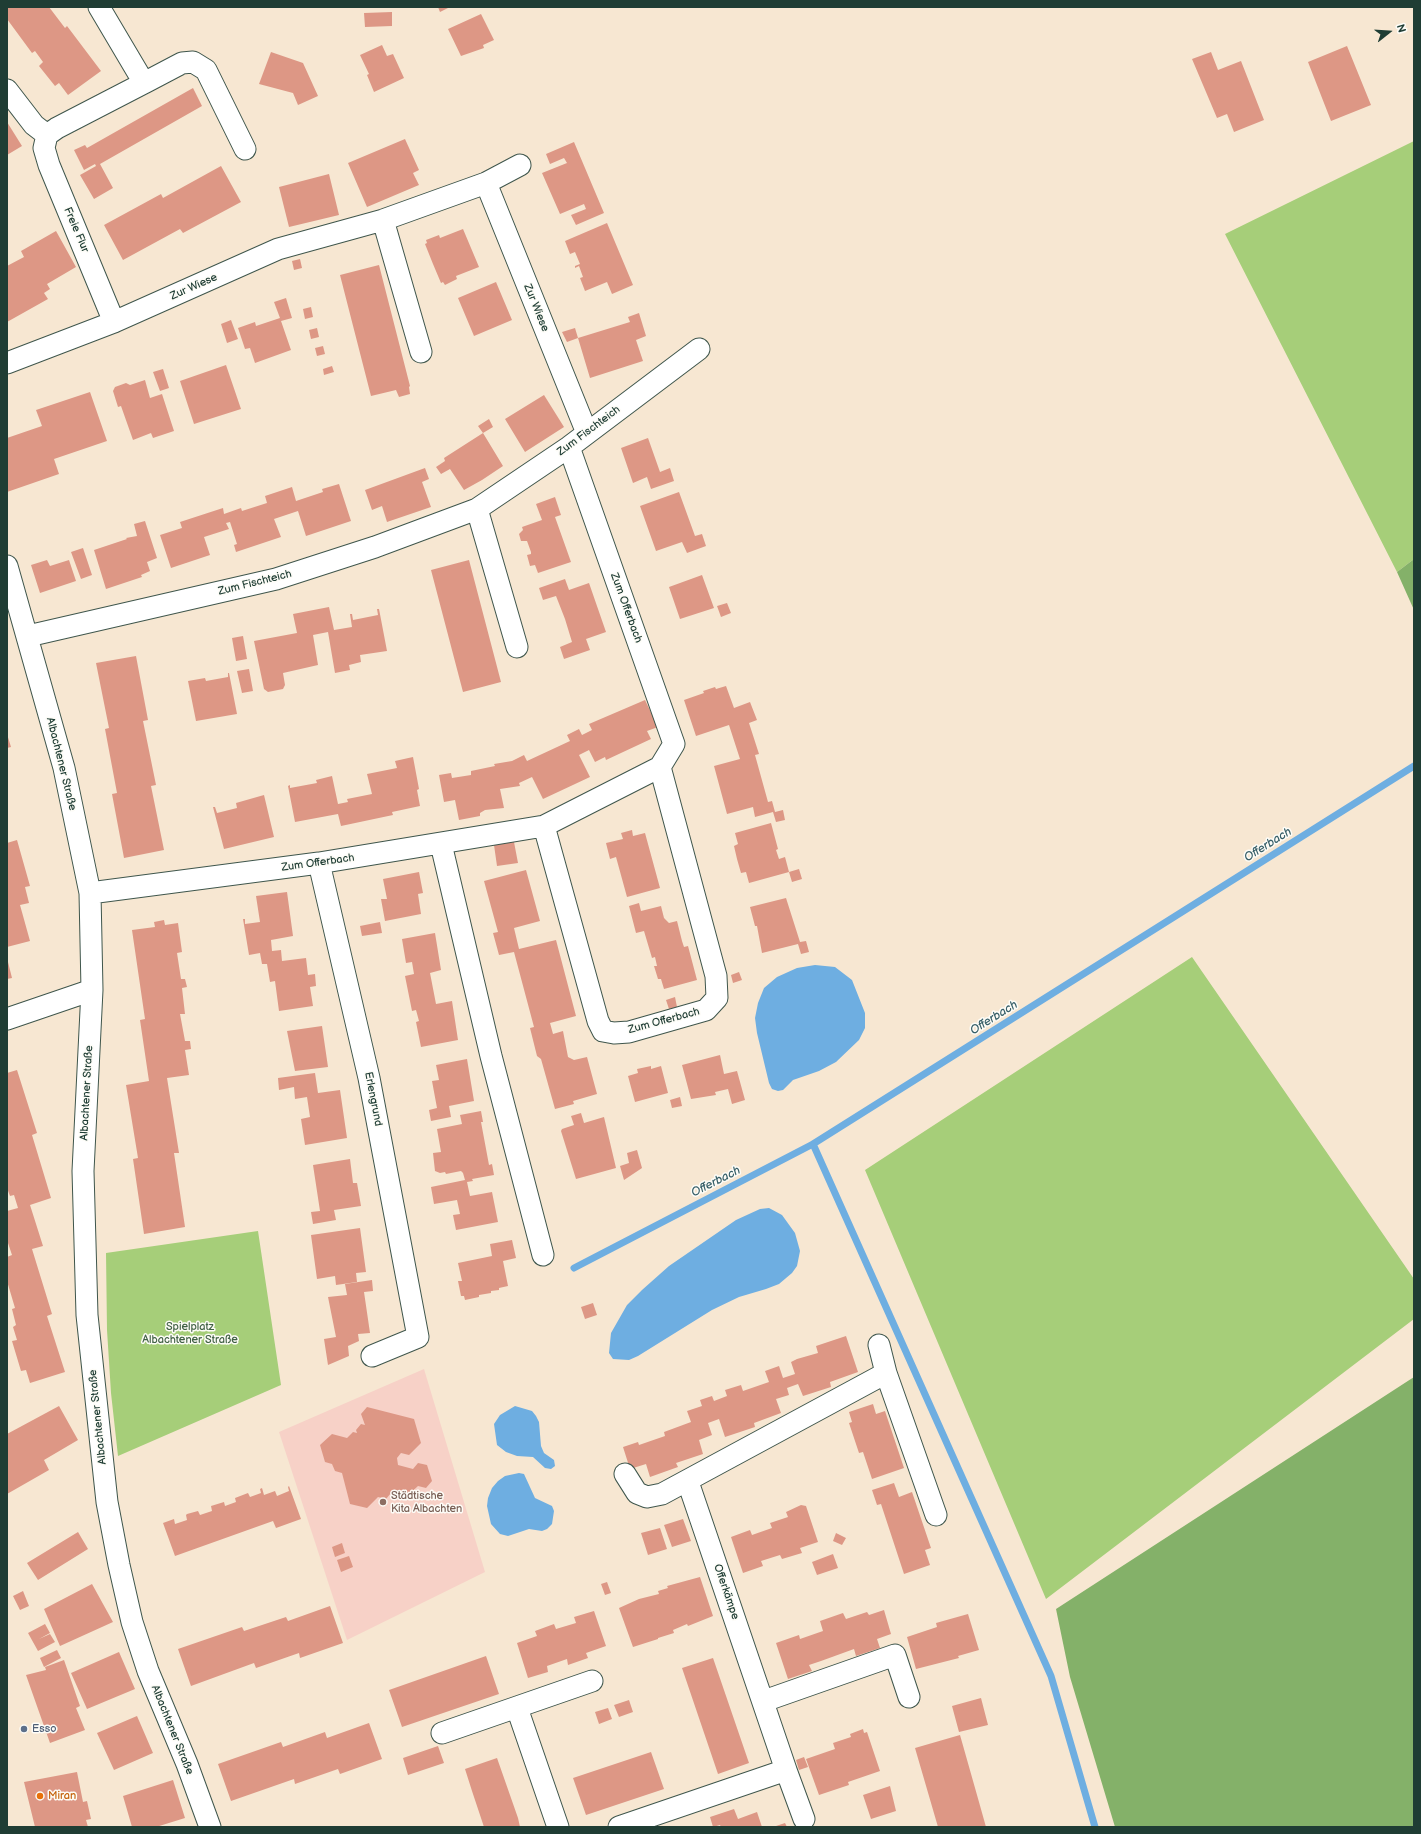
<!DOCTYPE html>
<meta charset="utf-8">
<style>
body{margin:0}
#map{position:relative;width:1421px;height:1834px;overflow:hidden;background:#f7e7d2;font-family:"Balsamiq Sans",sans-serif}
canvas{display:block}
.frame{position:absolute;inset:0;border:8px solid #1f3d34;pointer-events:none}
.north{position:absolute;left:1369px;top:12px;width:40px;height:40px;-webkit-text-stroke:3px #fdfcf7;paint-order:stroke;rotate:73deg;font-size:11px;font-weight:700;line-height:16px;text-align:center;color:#1f3d34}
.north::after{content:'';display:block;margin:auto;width:14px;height:18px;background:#1f3d34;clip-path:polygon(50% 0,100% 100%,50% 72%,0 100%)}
</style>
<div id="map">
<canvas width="1421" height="1834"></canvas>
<div class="frame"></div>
<div class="north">N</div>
</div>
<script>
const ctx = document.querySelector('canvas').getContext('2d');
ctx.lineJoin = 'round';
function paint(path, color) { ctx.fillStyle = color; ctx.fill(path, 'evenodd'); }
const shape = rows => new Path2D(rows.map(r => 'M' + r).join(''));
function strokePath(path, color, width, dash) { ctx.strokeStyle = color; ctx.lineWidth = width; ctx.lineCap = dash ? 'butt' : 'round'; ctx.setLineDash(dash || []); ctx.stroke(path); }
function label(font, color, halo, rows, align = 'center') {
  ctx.font = font + ' "Balsamiq Sans",sans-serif'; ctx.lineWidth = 3; ctx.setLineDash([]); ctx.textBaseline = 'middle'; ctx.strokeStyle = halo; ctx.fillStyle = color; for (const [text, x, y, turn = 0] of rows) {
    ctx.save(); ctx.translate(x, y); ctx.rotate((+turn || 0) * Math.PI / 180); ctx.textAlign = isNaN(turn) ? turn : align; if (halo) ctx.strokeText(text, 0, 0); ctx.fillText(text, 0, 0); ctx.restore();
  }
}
paint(shape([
 [424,1369,485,1572,347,1640,279,1432]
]), '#f7d1c7');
paint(shape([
 [1414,141,1414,559,1397,572,1225,234],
 [1192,957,1414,1279,1414,1319,1046,1599,865,1170],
 [258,1231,281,1385,118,1456,111,1393,107,1330,106,1253]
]), '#a6ce79');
paint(shape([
 [1414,559,1414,610,1397,572],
 [1414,1377,1414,1827,1115,1827,1070,1677,1056,1609]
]), '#84b169');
paint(shape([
 [815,965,835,967,852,980,865,1013,865,1028,859,1040,836,1062,819,1071,793,1080,783,1090,778,1091,772,1089,769,1083,757,1033,755,1018,758,1003,764,988,777,977,797,968],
 [769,1208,782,1215,795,1233,800,1251,797,1266,792,1273,779,1284,766,1289,739,1297,712,1310,638,1356,629,1360,613,1359,609,1353,611,1333,627,1305,642,1290,669,1266,736,1220,760,1209],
 [515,1406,532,1411,536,1416,539,1422,541,1446,544,1453,554,1460,555,1466,551,1469,545,1468,533,1457,517,1456,506,1452,497,1445,494,1424,500,1415],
 [519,1473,524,1474,535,1498,552,1506,554,1511,552,1524,547,1529,542,1531,529,1529,508,1536,500,1534,491,1524,487,1506,488,1498,492,1488,498,1481,505,1476]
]), '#6eaee1');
strokePath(shape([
 [813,1144,1051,1676,1095,1827],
 [574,1268,813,1144,1414,766]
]), '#6eaee1', 7);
paint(shape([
 [7,7,49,7,65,28,67,26,101,71,68,95,59,83,55,86,39,66,43,62,35,51,32,53,7,19],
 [438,7,450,7,440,12],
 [392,12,392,26,365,27,364,13],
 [481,14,494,40,483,45,484,48,461,56,448,29],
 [382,45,387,56,393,54,404,78,374,92,367,75,369,74,360,55],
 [1347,46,1371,105,1331,121,1308,62],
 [271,52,303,63,318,96,298,105,293,93,259,84],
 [1211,52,1218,70,1241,61,1264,120,1234,132,1227,114,1217,118,1192,59],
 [193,88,202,106,100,164,113,188,94,199,80,175,96,166,95,164,84,170,74,150,85,145,87,148],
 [7,122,22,146,7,155],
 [405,139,419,170,413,173,419,185,367,207,348,163],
 [574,142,604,213,576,225,571,215,586,209,584,204,560,214,542,173,567,163,564,158,550,164,546,154],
 [221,166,241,202,183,233,180,229,123,260,104,225,161,194,163,198],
 [329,174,339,215,289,227,279,187],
 [607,223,633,285,612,294,607,282,585,291,580,278,583,277,579,266,575,268,575,266,580,264,575,252,570,254,565,241],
 [463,229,479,267,456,276,457,279,445,285,443,282,441,283,433,264,425,244,427,243,426,240,439,235,440,238],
 [56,231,76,267,47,284,50,289,44,293,48,299,7,322,7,266,24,257,21,251],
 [300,259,302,268,294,270,292,261],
 [379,265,410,386,409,387,410,394,399,397,396,390,371,396,340,275],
 [496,282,512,320,474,336,458,298],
 [286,298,292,318,281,321,291,350,255,363,250,348,245,349,238,328,255,322,256,326,280,318,274,302],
 [311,307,313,317,305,319,303,309],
 [639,313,646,336,636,340,643,361,590,378,578,338,567,342,562,332,575,328,578,338,630,322,628,317],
 [231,320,238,339,227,343,221,324],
 [317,328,319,337,311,339,309,330],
 [323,346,325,354,317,356,315,348],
 [226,365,241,409,194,424,180,381],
 [332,366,334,372,324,375,323,369],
 [163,369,169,388,160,391,153,372],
 [145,380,150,398,162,394,174,431,153,438,151,433,133,440,121,406,118,407,113,391,115,387,126,383,130,385],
 [90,392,107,441,54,459,59,474,7,492,7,438,42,426,36,410],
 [544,395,564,427,525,452,505,419],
 [489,419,493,427,483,433,478,426],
 [483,433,503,466,482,480,464,490,450,469,441,474,436,467,445,461,444,458],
 [648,438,660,472,670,468,674,481,651,489,647,477,633,483,621,448],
 [425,468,429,479,422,482,431,507,387,522,382,506,372,510,365,490],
 [339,484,351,521,306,536,298,511,274,519,281,537,236,552,234,545,237,544,230,522,226,523,229,529,204,537,210,555,171,568,160,535,182,528,180,522,223,508,224,514,241,508,242,511,267,503,265,496,292,487,296,501,323,492,322,489],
 [679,492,695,536,702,534,706,546,687,553,682,542,656,551,640,506],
 [555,497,561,515,555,517,571,562,538,573,535,565,530,566,527,555,531,554,531,552,527,541,521,541,519,534,523,530,522,527,542,520,536,504],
 [145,521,157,558,147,562,150,571,141,575,142,577,106,589,94,550,127,539,126,538,137,536,134,524],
 [83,548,92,575,81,579,71,552],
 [47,560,50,566,69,560,76,581,40,593,31,565],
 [469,560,501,682,463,692,431,570],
 [702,575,714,608,680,619,669,587],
 [565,579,569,590,589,583,606,632,586,639,590,650,564,659,560,647,572,642,565,619,556,596,543,600,539,588],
 [727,603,731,613,721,617,717,606],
 [329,607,334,630,352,627,350,614,352,614,353,620,378,615,377,609,379,609,387,651,360,655,361,662,349,665,350,670,335,673,328,632,313,635,318,665,283,673,285,685,283,689,268,692,264,689,254,641,297,633,293,614],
 [243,636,247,659,236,661,232,638],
 [136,656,148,720,143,721,156,785,151,786,164,850,124,858,112,794,117,793,105,729,109,728,96,663],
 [249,669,253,691,242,693,237,671],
 [228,673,229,673,237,714,196,721,188,681,205,678,206,681,228,677],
 [726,686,734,708,750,702,757,720,749,723,759,754,755,755,768,802,772,801,775,812,783,810,785,820,776,822,773,812,755,817,753,807,727,814,714,766,740,759,729,725,696,736,684,700,704,693,703,691,715,687,716,689],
 [645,700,658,727,647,731,651,739,606,760,605,757,595,762,589,750,579,755,590,777,543,799,532,777,519,783,520,786,500,789,504,808,485,810,480,813,480,816,459,820,455,800,444,802,439,775,451,773,452,778,471,775,471,771,495,766,494,764,512,761,524,755,527,761,570,741,567,735,579,729,582,735,592,730,589,724],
 [7,734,11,747,7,748],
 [413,757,419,789,417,790,420,806,392,812,393,815,341,826,338,814,295,822,288,786,290,785,290,788,317,783,316,780,332,776,338,804,348,802,347,799,372,794,367,774,397,768,395,761],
 [264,795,274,837,224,849,213,807,215,807,217,813,237,808,236,803],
 [771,823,778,849,776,850,779,859,785,857,789,872,749,883,746,872,741,873,737,859,734,846,738,844,735,833],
 [632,830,633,836,645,833,660,888,627,897,616,857,610,859,606,843,623,839,621,833],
 [17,840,30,886,25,887,29,903,20,905,30,941,7,947,7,843],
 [514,842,518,863,497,866,494,845],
 [799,869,802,879,792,882,789,872],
 [526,870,540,921,514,928,519,949,556,940,576,1016,550,1023,553,1034,563,1031,568,1057,574,1060,587,1057,597,1094,573,1101,574,1104,555,1109,541,1059,537,1056,530,1028,534,1027,514,952,499,955,493,933,498,932,484,881],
 [419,872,423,893,418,894,421,914,385,921,381,899,387,899,383,879],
 [287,892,293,936,271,940,272,951,281,950,282,961,306,958,308,975,315,974,316,986,310,987,313,1006,279,1011,275,981,270,982,267,964,262,964,260,953,249,955,243,919,245,919,245,924,260,922,256,896],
 [786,898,800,942,806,941,809,952,801,954,798,944,762,953,757,926,755,926,750,907],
 [639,903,641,911,661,906,664,918,669,923,677,921,682,941,684,947,688,946,697,980,664,989,661,979,658,979,654,966,657,966,655,957,652,958,644,931,636,933,629,906],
 [164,920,165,925,178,923,182,952,177,953,181,979,185,979,187,987,182,988,185,1014,180,1014,185,1041,190,1041,191,1049,185,1050,189,1075,167,1078,179,1153,174,1153,185,1227,144,1234,133,1159,138,1158,126,1085,149,1081,140,1020,145,1019,132,930,155,927,154,922],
 [380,922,382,933,362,936,360,926],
 [435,933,441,970,430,973,436,1004,452,1001,458,1040,421,1047,416,1022,419,1021,416,1010,412,1011,405,976,414,974,412,962,406,963,402,939],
 [7,958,12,978,7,979],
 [739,972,742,980,733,983,731,975],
 [675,997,677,1007,669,1009,666,1000],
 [322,1026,328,1067,295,1071,287,1031],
 [720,1055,724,1074,737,1071,745,1100,732,1104,728,1089,715,1092,716,1095,691,1099,682,1065],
 [467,1059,474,1101,449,1106,451,1117,431,1121,429,1110,437,1108,432,1081,439,1080,436,1065],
 [651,1066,651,1069,661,1066,668,1093,635,1102,628,1076,638,1073,637,1069],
 [17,1070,37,1133,32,1135,51,1198,30,1205,43,1246,32,1249,52,1314,47,1316,65,1372,30,1383,26,1370,21,1371,12,1341,17,1340,13,1327,16,1325,12,1309,15,1308,7,1281,7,1257,12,1255,7,1240,7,1211,18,1208,14,1195,10,1196,7,1188,7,1073],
 [315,1073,318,1093,340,1090,347,1138,305,1145,301,1119,310,1117,307,1097,295,1099,294,1087,279,1090,278,1078],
 [680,1097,682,1106,672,1108,670,1100],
 [481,1111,483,1122,481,1122,489,1165,492,1164,494,1175,472,1179,473,1181,467,1182,470,1196,492,1192,498,1222,456,1230,453,1215,460,1214,457,1200,434,1204,431,1187,465,1180,463,1173,461,1171,446,1174,445,1172,440,1173,435,1171,433,1153,441,1152,437,1129,462,1124,460,1115],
 [581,1113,584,1123,604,1117,616,1168,576,1179,561,1131,562,1129,574,1125,571,1116],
 [637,1150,642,1168,624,1180,620,1166,629,1163,627,1153],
 [350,1159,353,1183,357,1183,361,1206,334,1210,336,1220,313,1224,311,1212,320,1211,313,1165],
 [360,1228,366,1272,356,1273,357,1282,336,1285,335,1276,317,1279,311,1235],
 [512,1240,516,1258,503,1261,508,1286,499,1288,499,1290,491,1291,491,1293,479,1295,479,1297,465,1300,464,1296,461,1296,458,1281,462,1281,458,1263,492,1256,490,1244],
 [372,1280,373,1291,364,1292,370,1333,358,1334,359,1341,348,1346,349,1356,328,1365,324,1339,336,1337,328,1297,347,1295,345,1284],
 [593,1303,597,1315,585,1319,581,1307],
 [846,1336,858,1372,830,1382,831,1387,803,1396,798,1384,787,1388,789,1395,776,1399,781,1413,754,1423,755,1427,725,1437,719,1419,708,1423,712,1435,699,1440,703,1454,676,1463,678,1467,650,1477,646,1464,630,1469,623,1447,638,1442,639,1445,665,1436,664,1432,691,1422,687,1411,702,1406,700,1400,712,1396,714,1401,727,1396,725,1390,741,1385,743,1391,769,1382,765,1371,779,1366,783,1378,795,1374,791,1362,797,1359,818,1353,816,1346],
 [873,1404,876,1414,885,1411,904,1468,872,1479,863,1452,859,1453,849,1423,852,1422,849,1412],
 [59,1406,78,1440,44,1460,49,1470,7,1494,7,1434],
 [367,1407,414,1419,421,1443,409,1455,401,1453,397,1458,398,1465,413,1469,418,1463,427,1465,432,1481,426,1488,418,1486,406,1497,391,1493,386,1499,378,1497,367,1508,350,1504,342,1473,335,1471,332,1464,325,1462,320,1445,332,1434,347,1438,353,1432,357,1433,356,1430,361,1424,365,1425,361,1414],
 [894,1483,899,1497,912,1492,931,1548,925,1550,930,1565,904,1574,881,1504,877,1505,872,1490],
 [289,1486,301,1519,276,1528,273,1521,175,1556,163,1523,174,1519,175,1524,187,1520,186,1515,187,1514,198,1511,200,1515,212,1511,211,1506,224,1502,225,1506,236,1502,235,1498,248,1493,250,1497,261,1493,260,1489,262,1488,264,1495,275,1491,277,1496,289,1491,288,1487],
 [801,1505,806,1506,818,1542,800,1548,802,1553,782,1559,780,1555,761,1561,763,1566,743,1573,731,1537,750,1530,752,1535,772,1528,770,1523,788,1517,786,1512],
 [683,1519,691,1541,672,1547,664,1525],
 [660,1528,667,1549,648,1555,641,1533],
 [78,1532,88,1549,38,1580,27,1563],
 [836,1533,846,1538,842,1545,833,1541],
 [342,1543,345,1553,335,1557,332,1547],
 [833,1554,838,1568,817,1575,812,1562],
 [349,1556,353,1567,341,1572,337,1560],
 [700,1577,713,1616,688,1626,687,1624,673,1630,674,1633,658,1638,658,1639,633,1647,619,1608,639,1599,659,1594,658,1591,668,1588,667,1586],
 [607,1582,611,1593,605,1595,601,1584],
 [92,1584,113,1622,60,1646,44,1609],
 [23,1591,29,1606,20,1610,13,1596],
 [330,1606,343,1643,300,1658,299,1653,256,1668,254,1663,191,1686,178,1649,242,1627,244,1631,286,1617,288,1621],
 [884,1610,891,1634,877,1639,880,1648,856,1656,854,1649,821,1661,809,1665,812,1671,788,1679,776,1643,799,1635,800,1639,823,1631,820,1621,843,1613,846,1619,867,1612,869,1615],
 [594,1611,606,1646,586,1653,588,1658,568,1665,567,1659,547,1666,548,1672,528,1678,517,1643,537,1636,535,1631,554,1624,556,1629,576,1623,574,1617],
 [968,1614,979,1650,958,1656,959,1658,916,1669,907,1637,937,1627,936,1623],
 [45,1624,50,1633,39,1639,50,1634,55,1642,38,1651,28,1633],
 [57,1650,61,1658,44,1667,40,1658],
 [119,1652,135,1689,87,1709,71,1673],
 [486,1656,499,1694,402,1727,389,1690],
 [713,1658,749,1763,718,1774,682,1668],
 [64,1660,80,1706,76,1708,85,1730,50,1743,26,1675,46,1670,45,1667],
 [981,1698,988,1725,959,1732,952,1706],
 [629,1700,633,1712,619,1717,614,1705],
 [608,1708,612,1719,599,1724,595,1712],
 [137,1716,153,1753,114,1770,97,1733],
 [369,1723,382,1759,340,1774,338,1769,295,1784,294,1779,231,1801,218,1764,281,1742,283,1747,325,1732,327,1738],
 [863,1729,864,1733,867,1732,880,1771,848,1782,849,1785,819,1795,806,1759,835,1749,833,1743,851,1737,850,1734],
 [960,1735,977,1795,986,1827,938,1827,915,1748],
 [438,1746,444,1763,408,1775,403,1758],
 [651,1752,664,1789,586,1815,573,1778],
 [804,1757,808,1767,799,1770,796,1760],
 [497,1758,518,1818,520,1827,484,1827,472,1791,465,1769],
 [77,1772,83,1802,87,1801,91,1819,86,1820,88,1827,35,1827,24,1782],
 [173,1780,185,1818,156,1827,132,1827,123,1796],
 [890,1786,896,1811,871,1819,863,1795],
 [734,1809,738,1819,757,1812,762,1827,721,1827,720,1825,713,1827,710,1817],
 [785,1823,787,1827,773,1827]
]), '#dd9785');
const street = shape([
 [144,83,182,63,193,62,206,70,245,149],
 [7,90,34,125,47,135,57,128,144,83,99,7],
 [47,135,44,148,49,165,114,322],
 [486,183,587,433],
 [383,220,421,352],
 [7,363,114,322,278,249,383,220,486,183,520,165],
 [477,509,517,647],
 [7,566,64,768,90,893,92,990,83,1171,87,1315,107,1502,119,1565,132,1622,148,1671,187,1764,210,1827],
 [28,636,276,579,375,547,477,509,569,447,699,349],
 [544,826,598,1021,603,1031,614,1033,629,1032,706,1010,717,998,716,976,660,767],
 [441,844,491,1056,543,1255],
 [319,863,369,1078,418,1337,372,1356],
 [90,893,319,863,544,826,660,767,674,744,569,447],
 [7,1019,92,990],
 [879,1345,886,1373,936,1515],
 [625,1474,637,1493,647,1497,662,1494,886,1373],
 [764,1701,895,1655,909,1697],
 [517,1708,558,1827],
 [442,1733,592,1681],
 [786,1770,804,1819],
 [619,1827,786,1770,688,1482]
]);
strokePath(street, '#3f564c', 23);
strokePath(street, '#fff', 21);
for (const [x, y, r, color] of [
 [383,1502,4,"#8d6e63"],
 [24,1729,4,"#5c6f8a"],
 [40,1796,4,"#e8710a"]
]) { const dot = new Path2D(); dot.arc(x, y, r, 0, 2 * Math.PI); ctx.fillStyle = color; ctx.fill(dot); strokePath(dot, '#fdfcf7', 1.5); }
label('11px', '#1f3d34', '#fdfcf7', [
 ["Freie Flur",76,230,67],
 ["Zur Wiese",194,287,-24],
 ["Zur Wiese",536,308,68],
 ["Zum Fischteich",589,431,-37],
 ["Zum Fischteich",255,583,-14],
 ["Zum Offerbach",626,608,70],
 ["Albachtener Straße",61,764,76],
 ["Zum Offerbach",318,863,-8],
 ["Zum Offerbach",664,1021,-15],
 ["Albachtener Straße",87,1093,-87],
 ["Erlengrund",373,1099,79],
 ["Albachtener Straße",98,1417,-96],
 ["Offerkämpe",726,1592,71],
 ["Albachtener Straße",172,1730,68]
]);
label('11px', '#416145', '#fdfcf7', [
 ["Spielplatz",190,1327],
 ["Albachtener Straße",190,1340]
]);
label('11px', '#785e54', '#fdfcf7', [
 ["Städtische",391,1496],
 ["Kita Albachten",391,1509]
], 'left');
label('11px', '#4e5e75', '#fdfcf7', [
 ["Esso",32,1729]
], 'left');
label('11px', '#c56008', '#fdfcf7', [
 ["Miran",48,1796]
], 'left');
label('italic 12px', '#375f68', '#fdfcf7', [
 ["Offerbach",1268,845,-32],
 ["Offerbach",994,1018,-32],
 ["Offerbach",716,1182,-27]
]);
</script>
